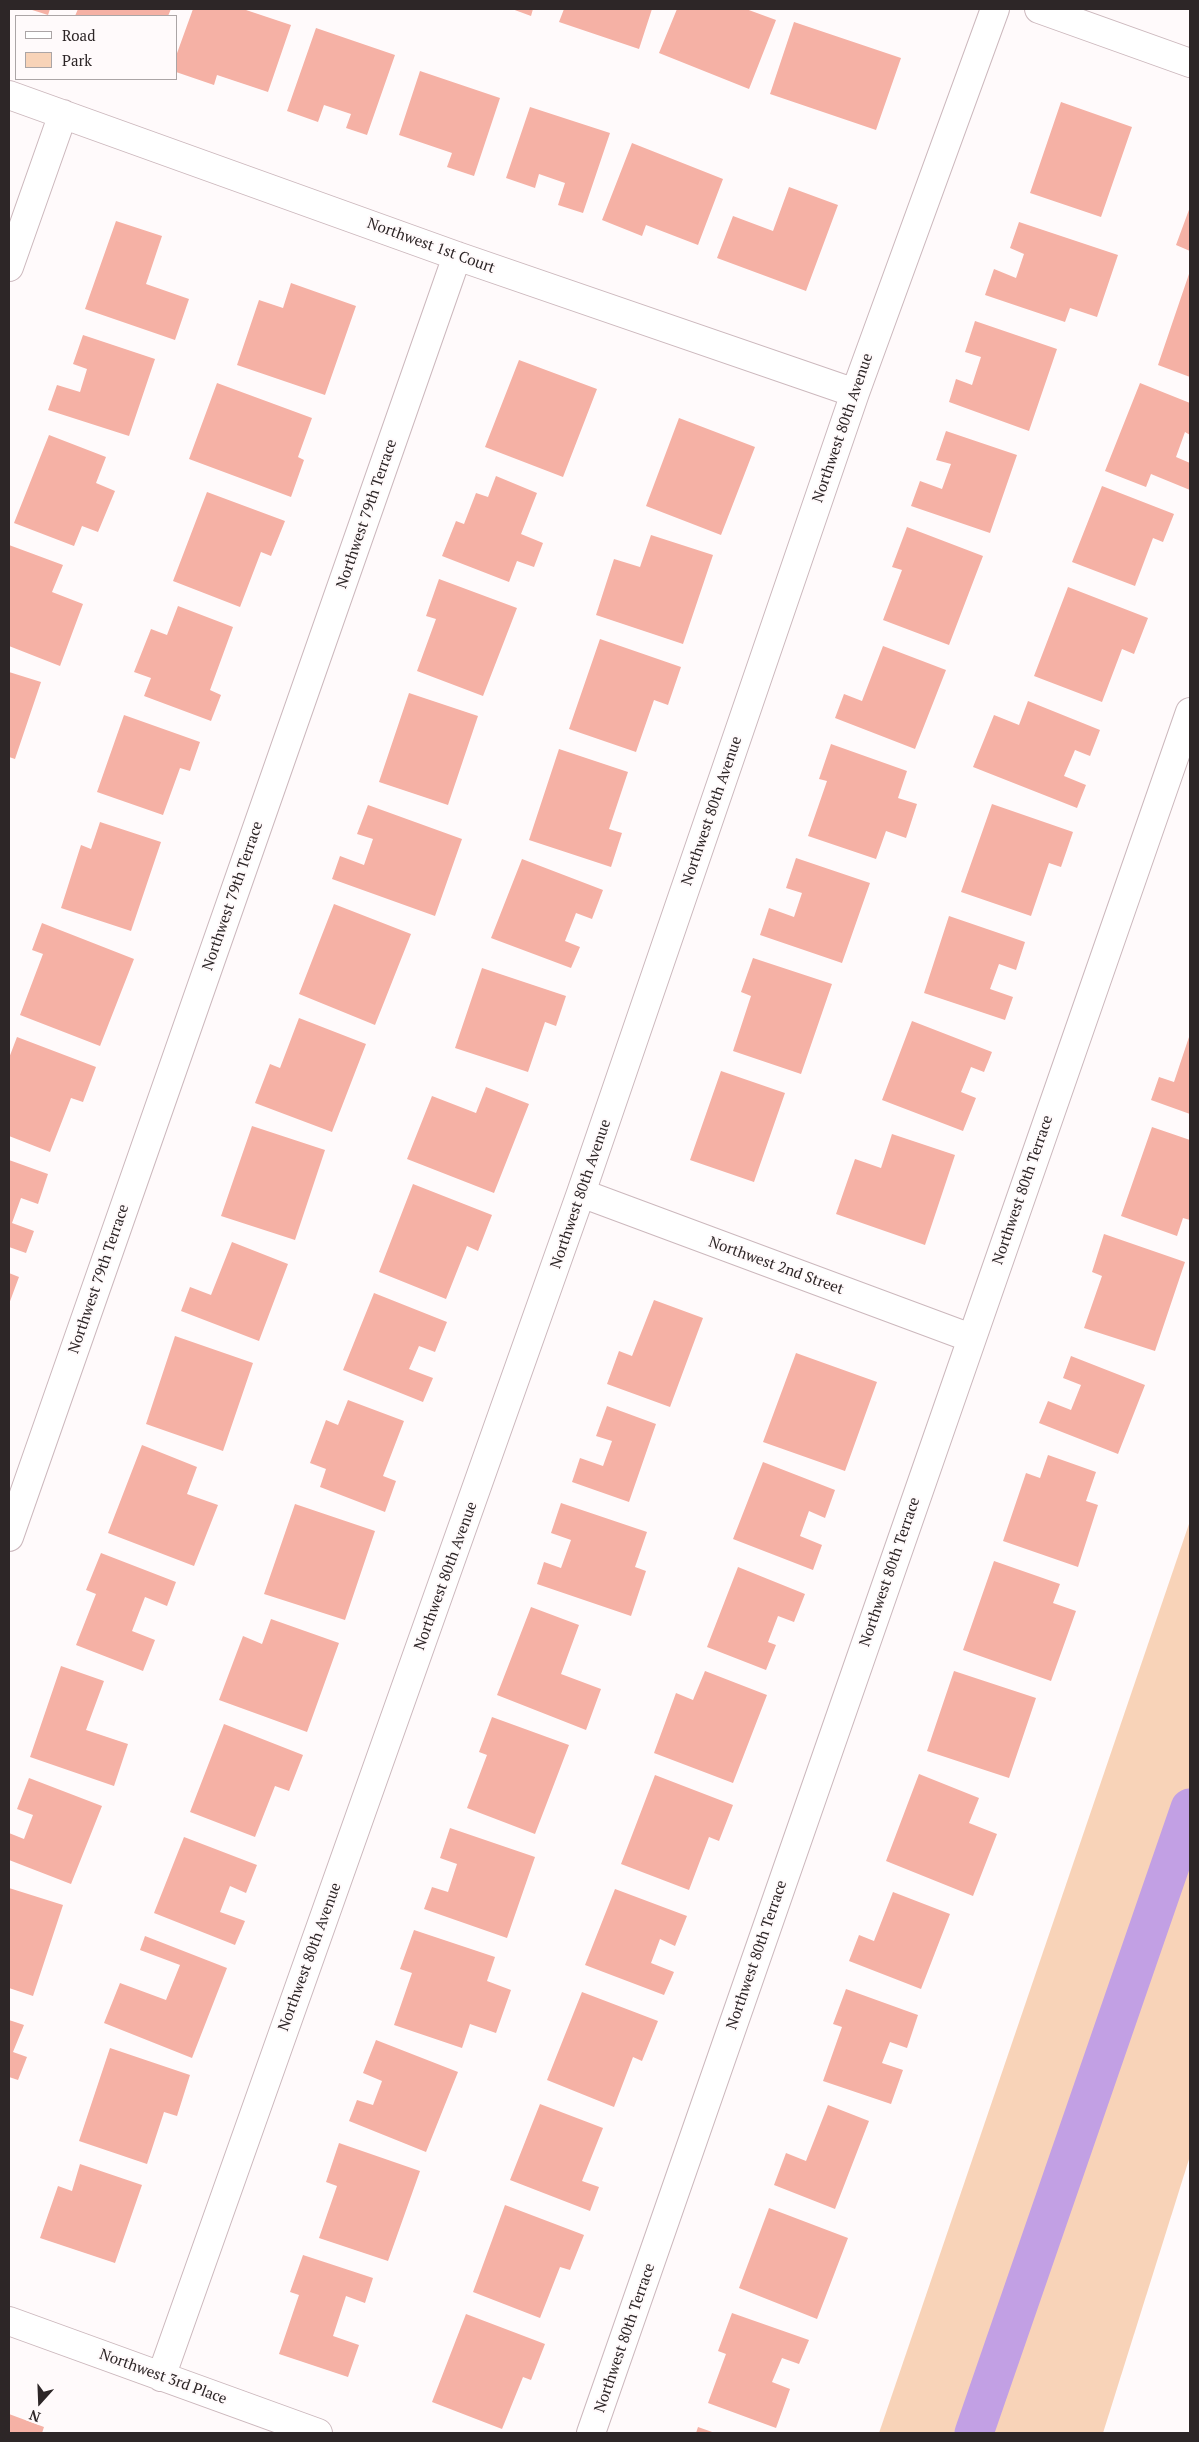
<!DOCTYPE html>
<style>
body{margin:0}
#map{position:relative;width:1199px;height:2442px;overflow:hidden;background:#fffafb;font-family:"PT Serif",serif}
canvas{display:block}
.frame{position:absolute;inset:0;border:10px solid #2d2627;pointer-events:none}
.legend{position:absolute;left:15px;top:15px;width:162px;height:65px;box-sizing:border-box;background:#fffafb;border:1px solid #aba5a6;margin:0;padding:6px 9px;list-style:none;font-size:15px;color:#2d2627}
.legend li{display:flex;align-items:center;gap:10px;height:25px}
.legend b{width:25px;border:1px solid #aba5a6}
.north{position:absolute;left:15px;top:2377px;width:50px;height:50px;-webkit-text-stroke:4px #fffafb;paint-order:stroke;rotate:200deg;font-size:14px;font-weight:700;line-height:20px;text-align:center;color:#2d2627}
.north::after{content:'';display:block;margin:auto;width:18px;height:22px;background:#2d2627;clip-path:polygon(50% 0,100% 100%,50% 72%,0 100%)}
</style>
<div id="map">
<canvas width="1199" height="2442"></canvas>
<div class="frame"></div>
<ul class="legend">
<li><b style="height:6px;background:#fff"></b>Road</li>
<li><b style="height:14px;background:#f8d3b8"></b>Park</li>
</ul>
<div class="north">N</div>
</div>
<script>
const ctx = document.querySelector('canvas').getContext('2d');
ctx.lineJoin = 'round';
function paint(path, color) { ctx.fillStyle = color; ctx.fill(path, 'evenodd'); }
const shape = rows => new Path2D(rows.map(r => 'M' + r).join(''));
function strokePath(path, color, width, dash) { ctx.strokeStyle = color; ctx.lineWidth = width; ctx.lineCap = dash ? 'butt' : 'round'; ctx.setLineDash(dash || []); ctx.stroke(path); }
function label(font, color, halo, rows, align = 'center') {
  ctx.font = font + ' "PT Serif",serif'; ctx.lineWidth = 4; ctx.setLineDash([]); ctx.textBaseline = 'middle'; ctx.strokeStyle = halo; ctx.fillStyle = color; for (const [text, x, y, turn = 0] of rows) {
    ctx.save(); ctx.translate(x, y); ctx.rotate((+turn || 0) * Math.PI / 180); ctx.textAlign = isNaN(turn) ? turn : align; if (halo) ctx.strokeText(text, 0, 0); ctx.fillText(text, 0, 0); ctx.restore();
  }
}
paint(shape([
 [1190,1521,1190,2156,1103,2433,879,2433]
]), '#f8d3b8');
strokePath(shape([
 [974,2433,1190,1808]
]), '#c2a0e4', 39);
paint(shape([
 [29,9,50,9,48,15],
 [78,9,171,9,168,16,75,16],
 [193,9,243,9,291,25,268,92,217,75,214,85,176,72,176,56],
 [512,9,533,9,531,16],
 [564,9,652,9,639,49,559,22],
 [677,9,746,9,776,20,749,89,659,53],
 [794,22,901,58,876,130,770,94],
 [316,28,395,55,367,135,346,128,351,114,324,105,318,122,287,111],
 [420,71,500,98,474,176,447,167,452,153,399,135],
 [1061,102,1132,127,1101,217,1030,193],
 [530,107,610,133,583,213,558,205,565,183,539,174,535,188,506,178],
 [632,143,723,179,698,245,646,225,642,236,602,220],
 [789,187,838,205,806,291,717,258,733,216,773,231],
 [1190,207,1190,251,1176,245],
 [116,221,162,236,146,284,189,299,175,340,85,309],
 [1019,222,1118,255,1097,317,1070,308,1065,322,985,295,994,269,1016,278,1024,254,1010,248],
 [1190,271,1190,377,1158,365],
 [291,283,356,306,325,395,237,365,259,300,283,308],
 [975,321,1057,349,1029,431,949,402,956,379,972,385,981,357,965,352],
 [83,335,155,359,129,436,48,410,57,385,80,392,87,369,73,364],
 [519,360,597,389,563,477,485,447],
 [217,383,312,418,298,457,304,460,291,497,189,459],
 [1140,383,1190,403,1190,435,1185,432,1176,457,1190,463,1190,490,1151,474,1146,487,1105,471],
 [679,418,755,447,721,535,646,506],
 [946,431,1017,455,990,533,911,506,920,481,942,489,951,464,936,460],
 [49,435,106,457,96,483,115,491,98,532,82,526,74,546,14,523],
 [496,476,537,493,521,534,543,543,534,567,517,561,509,582,442,556,456,521,464,524,476,493,488,497],
 [1102,486,1174,514,1163,542,1153,538,1135,586,1072,562],
 [207,492,285,521,271,556,261,552,240,607,173,581],
 [907,527,983,556,949,645,883,620,902,570,892,567],
 [651,535,713,555,683,644,596,615,614,559,640,567],
 [9,545,63,565,52,592,83,604,60,666,9,646],
 [439,579,517,608,483,696,417,671,436,619,426,616],
 [1068,587,1148,618,1134,654,1122,649,1102,702,1034,676],
 [178,606,233,627,210,690,221,695,211,721,144,696,151,678,134,672,151,629,167,635],
 [600,639,681,667,668,705,654,700,636,752,569,729],
 [883,646,946,670,915,749,835,718,844,694,862,701],
 [9,672,41,682,15,759,9,757],
 [409,693,478,716,448,805,379,782],
 [1028,701,1100,730,1090,756,1075,750,1064,776,1086,785,1077,808,973,767,994,715,1019,725],
 [124,715,200,742,190,771,180,768,163,815,97,792],
 [831,744,907,771,898,798,917,804,906,838,886,831,876,859,808,836,827,781,819,779],
 [559,749,628,772,609,829,622,833,611,867,529,840],
 [992,804,1073,832,1061,867,1049,863,1031,916,961,892],
 [368,805,462,839,435,916,332,879,340,856,364,865,373,839,357,834],
 [100,822,161,842,131,931,61,908,81,845,91,849],
 [796,858,870,883,842,963,760,935,769,908,794,917,802,893,786,888],
 [522,859,603,890,592,919,576,913,565,941,580,947,571,968,491,938],
 [334,904,411,934,375,1025,299,994],
 [949,916,1025,942,1016,970,999,964,990,989,1013,997,1005,1020,924,993],
 [42,923,134,959,100,1046,20,1015,43,954,32,950],
 [753,958,832,984,801,1074,733,1051,751,996,741,992],
 [482,968,566,996,556,1026,545,1022,528,1072,455,1048],
 [299,1018,366,1044,332,1132,255,1103,270,1064,280,1068],
 [912,1021,992,1052,984,1072,971,1067,961,1092,976,1098,963,1131,882,1100],
 [1190,1034,1190,1114,1151,1100,1159,1077,1174,1082],
 [17,1037,96,1067,83,1102,71,1098,50,1152,9,1136,9,1058],
 [721,1071,785,1093,754,1182,690,1160],
 [486,1087,529,1104,494,1193,407,1159,432,1096,476,1113],
 [252,1126,325,1150,295,1240,221,1216],
 [1152,1127,1190,1140,1190,1220,1183,1218,1177,1236,1121,1216],
 [892,1134,955,1155,925,1245,836,1214,855,1159,881,1168],
 [9,1160,48,1174,38,1204,21,1198,12,1223,34,1231,26,1253,9,1247],
 [413,1184,492,1215,478,1251,467,1246,446,1299,379,1272],
 [1104,1234,1185,1262,1155,1351,1084,1328,1102,1276,1092,1272],
 [232,1242,288,1264,259,1341,181,1311,190,1287,211,1295],
 [9,1273,19,1277,9,1304],
 [374,1293,447,1322,435,1352,419,1346,409,1369,433,1378,423,1402,343,1370],
 [654,1300,703,1318,670,1407,607,1384,619,1351,632,1356],
 [175,1336,253,1363,223,1451,146,1424],
 [796,1353,877,1382,845,1471,763,1442],
 [1071,1356,1145,1385,1118,1454,1039,1423,1048,1401,1071,1410,1081,1385,1063,1378],
 [348,1400,404,1421,383,1476,396,1481,385,1512,320,1487,326,1469,310,1463,326,1420,338,1425],
 [607,1406,656,1424,629,1502,572,1482,580,1458,603,1466,612,1441,596,1436],
 [142,1445,197,1467,187,1494,218,1505,194,1566,108,1533],
 [1048,1455,1096,1472,1086,1501,1098,1505,1078,1567,1003,1541,1026,1473,1040,1478],
 [763,1462,835,1490,825,1518,809,1511,800,1536,822,1545,813,1570,733,1539],
 [561,1503,647,1532,635,1567,646,1571,631,1616,537,1584,544,1562,561,1568,571,1540,551,1533],
 [295,1504,375,1531,345,1620,264,1594],
 [101,1553,176,1582,167,1606,145,1597,132,1631,155,1640,143,1671,76,1645,96,1594,86,1590],
 [994,1561,1060,1584,1053,1603,1076,1611,1051,1681,963,1650],
 [738,1567,805,1594,794,1622,778,1616,768,1642,776,1645,766,1670,707,1647],
 [531,1607,579,1625,561,1674,601,1689,586,1730,497,1695],
 [271,1619,339,1643,307,1732,219,1700,243,1636,262,1644],
 [61,1666,104,1681,86,1730,128,1744,114,1786,30,1757],
 [705,1671,767,1695,733,1783,654,1753,676,1693,693,1700],
 [954,1671,1036,1698,1009,1778,927,1751],
 [492,1717,569,1745,535,1834,467,1808,487,1755,479,1752],
 [224,1724,303,1755,289,1791,275,1786,255,1837,190,1812],
 [919,1774,979,1798,969,1823,997,1834,973,1896,886,1861],
 [655,1775,733,1805,719,1841,709,1837,689,1890,621,1864],
 [29,1778,102,1806,71,1884,9,1860,9,1833,24,1839,33,1815,17,1809],
 [450,1828,535,1857,507,1938,424,1909,432,1887,448,1892,457,1864,440,1858],
 [184,1837,257,1865,246,1893,230,1886,220,1912,245,1921,235,1945,154,1913],
 [9,1888,63,1905,33,1996,9,1988],
 [615,1889,687,1916,675,1946,660,1939,651,1963,674,1972,664,1995,585,1965],
 [893,1892,950,1914,921,1989,849,1961,859,1935,874,1941],
 [414,1930,495,1957,487,1981,511,1990,496,2033,470,2024,462,2048,394,2025,412,1973,400,1969],
 [145,1936,227,1968,192,2058,104,2023,120,1983,166,2000,180,1965,140,1950],
 [846,1989,918,2015,907,2048,890,2042,882,2063,903,2070,891,2104,823,2081,842,2027,833,2024],
 [582,1992,658,2021,642,2061,633,2057,614,2107,547,2080],
 [9,2020,24,2025,13,2052,27,2057,18,2080,9,2077],
 [376,2040,458,2072,426,2152,349,2121,357,2100,373,2105,382,2081,363,2073],
 [110,2048,190,2075,177,2116,164,2112,147,2164,79,2141],
 [540,2104,603,2128,582,2181,599,2187,590,2211,510,2180],
 [828,2105,869,2121,835,2209,774,2185,786,2153,806,2161],
 [339,2143,420,2171,388,2261,319,2238,337,2186,326,2182],
 [80,2164,142,2185,115,2263,40,2238,58,2186,72,2191],
 [505,2205,584,2235,570,2270,560,2267,540,2318,473,2292],
 [769,2208,848,2238,817,2319,739,2288],
 [303,2255,373,2278,365,2303,346,2296,333,2336,359,2345,348,2377,279,2354,299,2295,290,2292],
 [732,2313,809,2340,799,2364,782,2358,772,2382,790,2389,776,2428,708,2403,726,2354,718,2351],
 [466,2314,545,2344,531,2380,523,2377,502,2429,432,2402],
 [9,2414,44,2427,42,2433,9,2433],
 [698,2427,715,2433,696,2433]
]), '#f5b1a5');
const street = shape([
 [1039,9,1190,63],
 [9,95,457,256,855,393],
 [9,267,63,114],
 [581,1193,971,1338],
 [9,1537,457,256],
 [9,2321,318,2433],
 [161,2377,581,1193,855,393,995,9],
 [591,2433,1190,712]
]);
strokePath(street, '#ccb8bd', 30);
strokePath(street, '#fff', 28);
label('15px', '#2d2627', '#fffafb', [
 ["Northwest 1st Court",431,246,20],
 ["Northwest 80th Avenue",843,428,-71],
 ["Northwest 79th Terrace",367,514,-71],
 ["Northwest 80th Avenue",712,811,-71],
 ["Northwest 79th Terrace",233,896,-71],
 ["Northwest 80th Terrace",1023,1190,-71],
 ["Northwest 80th Avenue",581,1194,-71],
 ["Northwest 2nd Street",776,1266,20],
 ["Northwest 79th Terrace",99,1279,-71],
 ["Northwest 80th Terrace",890,1572,-71],
 ["Northwest 80th Avenue",446,1576,-70],
 ["Northwest 80th Terrace",757,1955,-71],
 ["Northwest 80th Avenue",310,1957,-70],
 ["Northwest 80th Terrace",625,2338,-71],
 ["Northwest 3rd Place",163,2377,20]
]);
</script>
